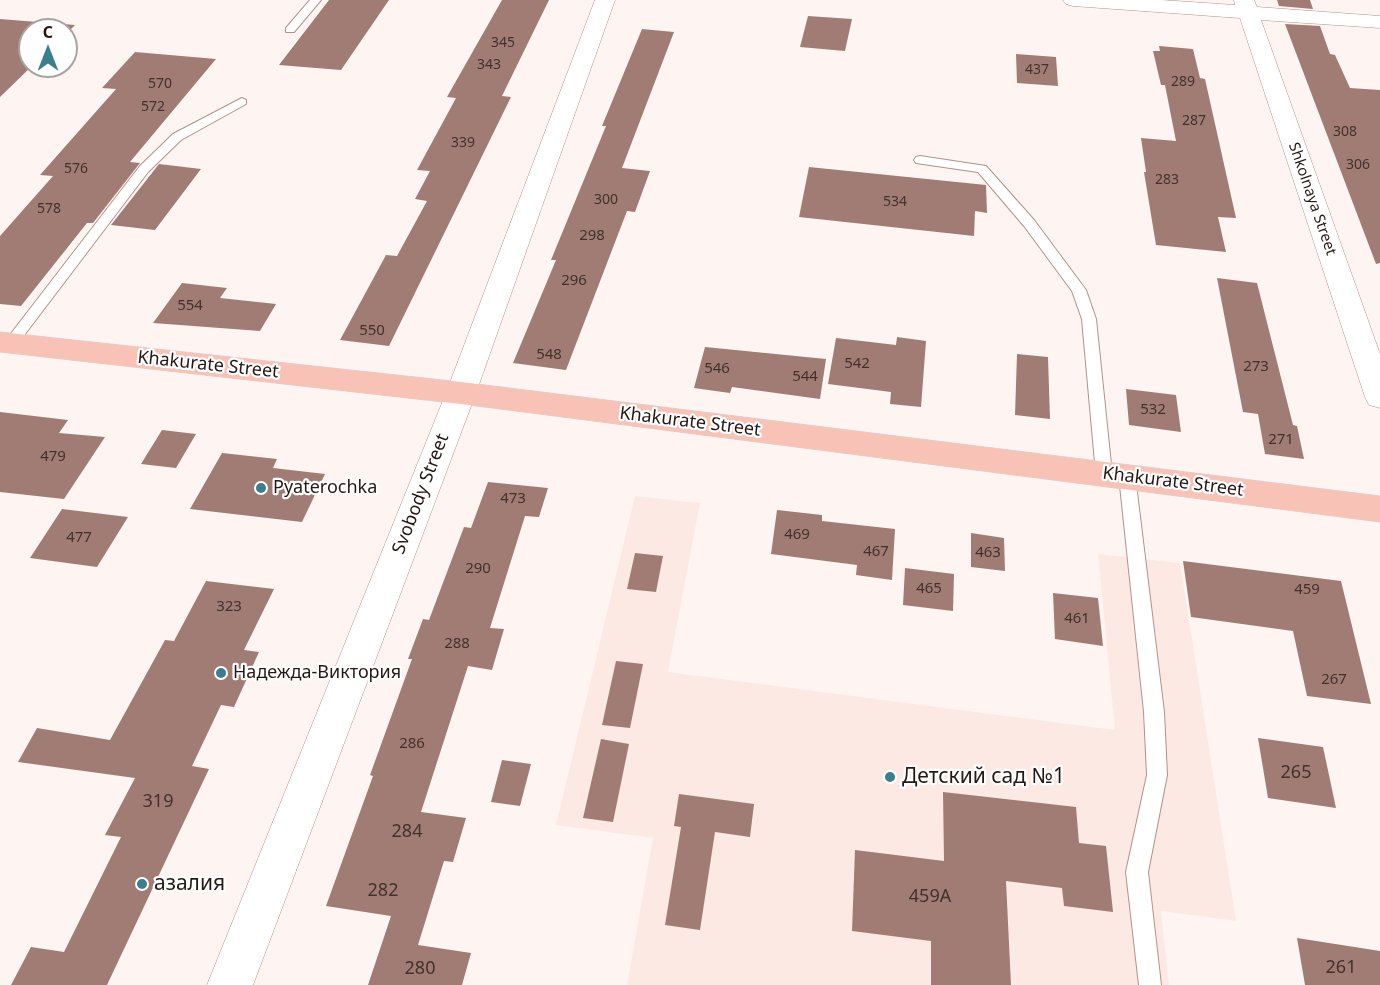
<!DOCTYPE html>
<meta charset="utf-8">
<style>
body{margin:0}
#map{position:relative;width:1380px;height:985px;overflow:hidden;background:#fef5f3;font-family:"Noto Sans",sans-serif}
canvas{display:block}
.north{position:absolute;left:18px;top:18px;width:60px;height:60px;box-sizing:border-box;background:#fff;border:2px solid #a8a3a1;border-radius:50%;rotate:0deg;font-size:16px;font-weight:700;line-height:24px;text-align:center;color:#251815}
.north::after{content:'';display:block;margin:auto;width:21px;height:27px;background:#3a7f8d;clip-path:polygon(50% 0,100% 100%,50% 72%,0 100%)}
</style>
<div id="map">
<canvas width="1380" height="985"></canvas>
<div class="north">С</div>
</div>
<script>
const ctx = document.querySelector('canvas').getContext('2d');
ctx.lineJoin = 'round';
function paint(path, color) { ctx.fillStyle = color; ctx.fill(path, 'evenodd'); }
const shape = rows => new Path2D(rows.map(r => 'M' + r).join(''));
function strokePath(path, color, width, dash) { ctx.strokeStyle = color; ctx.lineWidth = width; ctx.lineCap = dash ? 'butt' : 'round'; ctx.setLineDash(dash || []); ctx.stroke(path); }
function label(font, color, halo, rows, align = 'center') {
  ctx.font = font + ' "Noto Sans",sans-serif'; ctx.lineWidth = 4.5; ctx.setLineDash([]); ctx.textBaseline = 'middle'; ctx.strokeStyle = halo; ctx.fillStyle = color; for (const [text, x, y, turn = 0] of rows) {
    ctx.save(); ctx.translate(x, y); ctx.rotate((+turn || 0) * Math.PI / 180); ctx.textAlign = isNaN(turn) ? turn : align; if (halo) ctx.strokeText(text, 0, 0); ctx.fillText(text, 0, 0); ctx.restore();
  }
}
paint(shape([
 [635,496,700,503,668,672,1115,730,1098,554,1180,563,1236,921,1161,911,1169,985,627,985,653,838,556,825]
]), '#fce9e4');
paint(shape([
 [329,0,389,0,341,70,279,65],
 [502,0,549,0,502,96,511,97,389,346,340,340,386,255,397,256,427,201,415,199,430,171,417,170,456,98,447,97],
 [1277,0,1310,0,1313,9,1279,6],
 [808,16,852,19,845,51,800,47],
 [0,19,75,25,66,34,66,30,30,30,30,66,32,66,0,97],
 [1285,24,1320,26,1330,54,1335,55,1350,88,1380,90,1380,263,1376,264],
 [642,29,674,32,622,168,650,171,635,212,627,211,566,370,513,363,556,260,551,260,606,126,602,126],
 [1159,46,1193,49,1200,78,1205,79,1236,218,1218,217,1226,252,1156,245,1144,172,1146,172,1141,138,1176,141,1165,85,1161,85,1153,51,1160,51],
 [135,52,216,59,130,162,140,163,93,223,87,223,21,306,0,304,0,236,53,176,40,175,116,89,102,88],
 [1016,54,1056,57,1058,86,1017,83],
 [159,164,201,169,155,230,111,225],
 [809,167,986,185,987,213,975,211,974,236,799,217],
 [1217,278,1257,283,1293,425,1297,426,1304,459,1265,454,1258,414,1243,412],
 [182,283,227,288,220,298,276,304,260,331,153,323],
 [897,337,926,341,921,407,890,404,891,392,828,384,836,338,896,345],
 [705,347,826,359,820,399,732,387,730,393,694,388],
 [1017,354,1048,357,1050,419,1015,415],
 [1126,389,1176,395,1181,432,1129,425],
 [0,412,68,420,59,433,105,437,64,499,0,492],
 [162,430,196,434,176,468,141,464],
 [222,453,277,459,273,468,325,474,302,522,190,509],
 [488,482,548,488,539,517,525,516,490,628,504,629,492,670,468,666,421,812,466,818,453,862,444,861,418,945,471,953,462,985,368,985,391,916,326,906,373,776,370,775,412,659,408,659,423,619,429,620,464,527,471,528],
 [62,509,128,517,97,567,30,558],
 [777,510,822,515,822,521,895,529,892,580,856,575,857,565,771,554],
 [971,533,1004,538,1005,571,971,567],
 [635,553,663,556,656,592,627,589],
 [1183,561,1341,581,1371,704,1307,696,1293,631,1191,617],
 [905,568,954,574,953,611,903,605],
 [206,581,274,589,244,650,259,652,234,707,221,705,192,766,209,769,107,985,11,985,31,947,64,952,121,837,105,835,135,778,18,762,37,728,110,740,165,640,174,641],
 [1053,593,1098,598,1103,646,1055,639],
 [616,661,643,664,630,728,602,725],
 [1258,738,1323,747,1336,808,1268,798],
 [601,739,629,744,613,822,583,818],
 [502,760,531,764,520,806,491,802],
 [943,792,1076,807,1079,843,1106,846,1113,912,1064,906,1062,888,1006,881,1011,985,931,985,931,941,852,931,855,850,944,861],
 [679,794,754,804,750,837,715,832,700,930,665,925,681,827,674,826],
 [1297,938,1380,951,1380,985,1305,985]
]), '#a07c74');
const lane = shape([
 [310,0,321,0,294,32,286,32,286,28,310,0],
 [242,98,246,100,246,104,181,140,148,172,16,346,6,346,4,343,6,340,140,166,173,134,242,98],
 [920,156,986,166,1034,220,1086,290,1096,319,1112,474,1110,478,1098,478,1096,474,1082,319,1072,291,1024,226,978,172,916,163,914,160,916,157,920,156],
 [1127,470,1133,472,1135,476,1164,712,1167,775,1148,872,1161,985,1139,985,1126,872,1147,775,1144,712,1119,476,1121,472,1127,470]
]);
const street = shape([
 [595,0,615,0,476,393,253,985,207,985,446,393,595,0],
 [1063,0,1161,0,1235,5,1234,0,1254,0,1257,7,1380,16,1380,28,1261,20,1380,354,1380,408,1369,405,1365,397,1240,18,1073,6,1066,4,1063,0]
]);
const primary = shape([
 [0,332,461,382,1380,496,1380,522,461,404,0,352,0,332]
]);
strokePath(lane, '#b49087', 2);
strokePath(street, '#b49087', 1);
strokePath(primary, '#d3d1d0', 1);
paint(lane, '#fff');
paint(street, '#fff');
paint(primary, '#f9c2b7');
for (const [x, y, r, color] of [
 [261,488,6,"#3a7f8d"],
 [221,673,6,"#3a7f8d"],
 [890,777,6,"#3a7f8d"],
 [142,884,6,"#3a7f8d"]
]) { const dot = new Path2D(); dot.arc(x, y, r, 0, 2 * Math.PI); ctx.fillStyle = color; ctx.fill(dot); strokePath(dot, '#fff', 2); }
label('14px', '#44312d', null, [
 ["345",503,43],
 ["343",489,65],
 ["437",1037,70],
 ["289",1183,82],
 ["570",160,84],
 ["572",153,107],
 ["287",1194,121],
 ["308",1345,132],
 ["339",463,143],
 ["306",1358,165],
 ["576",76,169],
 ["283",1167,180],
 ["300",606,200],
 ["534",895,202],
 ["578",49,209]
]);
label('15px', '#251815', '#fff', [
 ["Shkolnaya Street",1312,199,71]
]);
label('15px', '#44312d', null, [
 ["298",592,236],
 ["296",574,281],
 ["554",190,306],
 ["550",372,331],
 ["548",549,355],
 ["542",857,364],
 ["273",1256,367],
 ["546",717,369],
 ["544",805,377],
 ["532",1153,410],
 ["271",1281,440],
 ["479",53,457],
 ["473",513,499],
 ["469",797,535],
 ["477",79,538],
 ["467",876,552],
 ["463",988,553],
 ["290",478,569],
 ["465",929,589],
 ["459",1307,590],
 ["323",229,607],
 ["461",1077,619],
 ["288",457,644],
 ["267",1334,680],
 ["286",412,744]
]);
label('18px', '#251815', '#fff', [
 ["Khakurate Street",208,365,6],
 ["Khakurate Street",690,422,7],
 ["Khakurate Street",1173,482,7],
 ["Svobody Street",421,494,-69]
]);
label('18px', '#251815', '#fff', [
 ["Pyaterochka",273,488],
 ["Надежда-Виктория",233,673]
], 'left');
label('18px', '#44312d', null, [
 ["265",1296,773],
 ["319",158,802],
 ["284",407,832],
 ["282",383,891],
 ["459А",930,897],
 ["261",1341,968],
 ["280",420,969]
]);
label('21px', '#251815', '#fff', [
 ["Детский сад №1",902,777],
 ["азалия",154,884]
], 'left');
</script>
